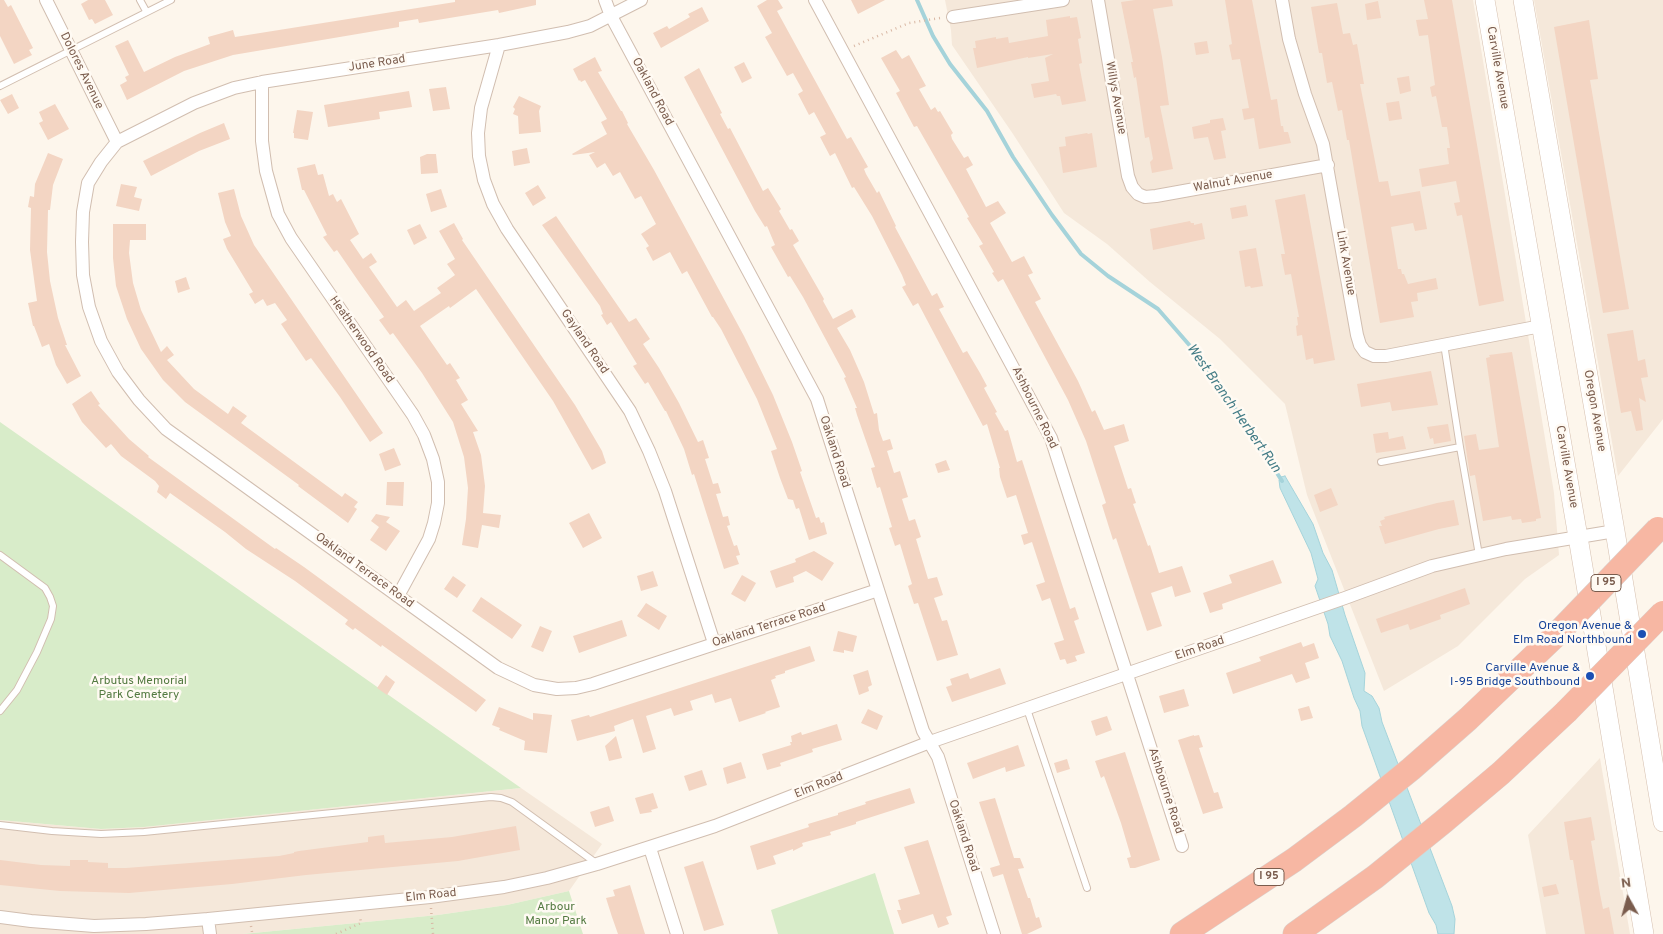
<!DOCTYPE html>
<style>
body{margin:0}
#map{position:relative;width:1663px;height:934px;overflow:hidden;background:#fdf6ec;font-family:Overpass,sans-serif}
canvas{display:block}
.north{position:absolute;left:1603px;top:874px;width:50px;height:50px;-webkit-text-stroke:4px #fffaf3;paint-order:stroke;rotate:353deg;font-size:14px;font-weight:700;line-height:20px;text-align:center;color:#7a5c4d}
.north::after{content:'';display:block;margin:auto;width:18px;height:22px;background:#7a5c4d;clip-path:polygon(50% 0,100% 100%,50% 72%,0 100%)}
</style>
<div id="map">
<canvas width="1663" height="934"></canvas>
<div class="north">N</div>
</div>
<script>
const ctx = document.querySelector('canvas').getContext('2d');
ctx.lineJoin = 'round';
function paint(path, color) { ctx.fillStyle = color; ctx.fill(path, 'evenodd'); }
const shape = rows => new Path2D(rows.map(r => 'M' + r).join(''));
function strokePath(path, color, width, dash) { ctx.strokeStyle = color; ctx.lineWidth = width; ctx.lineCap = dash ? 'butt' : 'round'; ctx.setLineDash(dash || []); ctx.stroke(path); }
function label(font, color, halo, rows, align = 'center') {
  ctx.font = font + ' Overpass,sans-serif'; ctx.lineWidth = 5; ctx.setLineDash([]); ctx.textBaseline = 'middle'; ctx.strokeStyle = halo; ctx.fillStyle = color; for (const [text, x, y, turn = 0] of rows) {
    ctx.save(); ctx.translate(x, y); ctx.rotate((+turn || 0) * Math.PI / 180); ctx.textAlign = isNaN(turn) ? turn : align; if (halo) ctx.strokeText(text, 0, 0); ctx.fillText(text, 0, 0); ctx.restore();
  }
}
paint(shape([
 [945,0,1473,0,1554,493,1559,555,1525,579,1458,646,1384,691,1307,495,1285,404,1220,339,1150,282,1107,244,1064,213,1013,134,952,45,951,30],
 [1534,0,1663,0,1663,419,1618,476],
 [1600,758,1630,934,1546,934,1528,835],
 [521,788,602,844,569,891,507,905,438,915,243,934,0,934,0,820,101,829,144,827]
]), '#f5e8da');
paint(shape([
 [0,422,521,788,144,827,101,829,0,820],
 [875,873,894,934,778,934,771,910],
 [569,891,583,934,243,934,438,915,507,905]
]), '#d8ecc9');
const water = shape([
 [1285,476,1313,524,1323,553,1332,570,1345,615,1365,673,1364,691,1372,696,1379,708,1382,722,1452,906,1455,919,1454,934,1438,934,1436,925,1429,913,1362,726,1360,711,1354,698,1342,661,1330,636,1328,624,1315,586,1318,579,1311,553,1280,488,1279,480,1281,477,1285,476]
]);
paint(water, '#bfe3e8');
strokePath(water, '#a5d3da', 1);
strokePath(shape([
 [917,0,933,36,950,64,987,111,1013,157,1052,215,1081,254,1108,276,1158,309,1198,355,1244,421,1282,481]
]), '#a5d3da', 4);
paint(shape([
 [0,0,4,0,8,7,11,5,33,48,29,50,32,55,14,64,0,36],
 [88,0,105,0,113,15,95,24,92,19,89,20,81,4],
 [455,0,536,0,536,5,499,13,498,10,419,23,418,19,399,22,399,27,233,55,184,71,127,100,120,85,127,81,125,77,129,75,115,46,128,40,144,72,175,57,210,44,208,37,233,30,235,37,455,2],
 [767,0,778,0,783,8,777,11,847,139,851,137,868,167,864,169,866,174,877,193,879,191,896,226,895,227,932,296,937,293,944,307,939,309,963,353,967,351,980,373,987,386,984,388,997,412,995,413,1005,431,1008,430,1017,462,1022,460,1070,609,1075,607,1079,619,1074,621,1085,653,1075,656,1077,661,1067,664,1065,659,1060,660,1054,643,1064,640,1050,598,1042,601,1036,585,1045,582,1032,542,1024,545,1021,535,1028,533,1016,495,1007,498,1000,477,999,468,1000,468,987,424,983,426,918,303,913,306,902,287,906,285,902,275,872,216,854,187,852,188,835,153,830,156,820,137,826,134,814,112,809,115,798,94,803,91,793,73,787,76,765,37,772,33,757,6],
 [851,0,885,0,858,14],
 [1135,0,1172,0,1173,6,1153,9,1162,57,1169,105,1160,106,1173,169,1152,173,1150,162,1153,159,1149,137,1145,138,1136,77,1134,78,1131,62,1133,62,1121,2],
 [1225,0,1252,0,1271,100,1277,99,1281,126,1283,126,1284,132,1288,132,1291,143,1259,149,1254,118,1244,120,1242,109,1249,108,1240,59,1232,60,1229,45,1232,44],
 [1424,0,1452,0,1504,301,1479,306,1462,215,1457,216,1454,203,1460,202,1456,181,1422,187,1419,169,1449,164,1447,148,1450,148,1447,127,1442,127,1436,96,1432,97,1430,87,1435,85,1428,35,1419,36,1416,20,1428,19],
 [1378,1,1381,18,1367,20,1365,4],
 [1337,3,1343,34,1350,33,1353,45,1357,44,1364,84,1360,84,1379,182,1388,181,1391,196,1420,191,1427,229,1415,231,1413,223,1391,227,1398,269,1401,269,1402,274,1404,274,1408,284,1436,278,1438,289,1417,293,1418,301,1411,302,1414,317,1380,323,1349,140,1347,140,1342,110,1338,111,1332,82,1327,83,1322,53,1319,53,1311,7],
 [702,7,709,21,661,48,653,33,667,26,669,29,690,17,688,14],
 [1070,16,1070,18,1077,17,1081,38,1078,39,1082,63,1079,64,1086,101,1062,105,1060,96,1057,96,1056,94,1034,98,1031,84,1049,81,1045,58,1053,54,1028,58,1028,57,977,68,973,48,976,48,975,41,996,37,996,39,1008,37,1009,43,1048,36,1046,20],
 [1589,20,1598,79,1590,80,1629,309,1603,313,1554,27],
 [1207,41,1209,53,1196,55,1194,43],
 [896,50,902,59,909,55,926,86,919,89,931,110,935,107,938,112,940,111,953,133,951,135,952,139,964,158,968,156,973,165,966,169,986,207,998,201,1006,213,990,223,1012,262,1024,256,1033,273,1028,275,1041,299,1035,302,1078,381,1092,412,1095,410,1104,430,1124,424,1129,441,1114,446,1128,489,1131,488,1136,503,1133,504,1148,546,1150,545,1159,573,1182,566,1191,592,1175,597,1172,586,1151,593,1162,626,1147,631,1116,538,1113,540,1102,505,1106,503,1086,441,1068,400,1003,279,998,282,992,273,994,272,979,246,983,244,967,218,969,217,956,194,917,126,914,127,896,93,900,91,881,58],
 [595,57,602,71,598,72,621,111,622,111,628,123,627,124,654,170,744,336,773,395,792,442,802,471,800,472,816,518,819,517,821,523,824,522,827,534,809,540,799,508,796,509,793,500,788,499,780,478,771,451,777,449,757,399,721,329,713,317,712,317,687,271,682,274,670,252,653,261,646,248,649,246,641,234,656,224,641,196,635,199,620,172,613,176,605,163,597,168,589,155,595,152,573,155,572,154,607,134,601,122,607,119,585,80,581,82,580,80,579,81,573,69],
 [744,62,752,78,742,83,734,67],
 [699,68,722,113,720,114,728,129,730,128,763,191,768,188,781,209,779,211,790,230,792,229,799,241,793,245,824,299,823,301,833,319,852,309,856,317,837,328,850,350,864,382,874,414,877,413,879,430,883,441,890,439,893,449,887,451,894,473,900,471,908,497,902,499,909,521,915,519,921,537,916,539,928,579,937,577,943,595,934,598,942,621,947,620,958,655,937,661,918,603,914,604,908,586,912,584,900,544,895,546,889,528,892,527,880,487,877,488,871,468,875,467,857,415,855,408,857,408,844,378,846,377,803,297,790,276,788,277,771,247,775,245,767,226,765,227,755,211,686,81,684,77],
 [1409,76,1411,91,1400,94,1397,78],
 [446,87,450,109,433,111,429,89],
 [409,91,412,107,379,112,380,119,328,127,324,105],
 [12,94,19,108,8,114,0,100],
 [519,96,541,106,539,111,541,132,519,134,518,116,513,114,515,109,513,107],
 [1399,101,1402,119,1389,121,1386,103],
 [55,104,69,129,48,140,39,123,43,121,39,112],
 [297,110,313,112,308,140,294,138,294,133,293,133],
 [1223,118,1226,130,1221,131,1226,158,1214,160,1208,137,1194,139,1192,127,1210,123,1210,120],
 [224,123,230,139,199,151,151,176,143,161,200,133],
 [1087,133,1088,134,1092,133,1097,167,1063,173,1059,147,1066,146,1065,137],
 [527,148,530,163,514,166,512,151],
 [48,153,63,159,53,185,50,210,48,210,47,252,50,281,58,318,67,345,65,345,81,376,67,384,56,365,49,344,42,347,34,326,33,326,28,303,37,301,30,250,31,208,28,207,30,196,34,197,35,184],
 [427,154,436,154,438,173,421,174,420,157],
 [315,164,318,175,323,174,329,196,333,194,337,202,341,199,359,234,350,240,363,259,371,253,377,262,369,267,397,307,406,300,414,311,441,293,437,288,455,275,447,264,455,259,439,231,454,223,463,239,462,240,575,405,602,451,606,463,592,470,553,401,476,289,450,308,449,306,420,326,447,365,450,363,460,378,456,380,468,400,461,404,478,431,473,432,481,455,485,486,483,513,501,515,499,528,482,525,478,548,462,545,466,519,468,488,464,457,453,422,422,373,393,333,390,335,379,320,384,317,359,282,337,250,334,252,323,237,327,235,304,190,302,190,297,168],
 [121,184,137,187,134,197,142,199,139,211,116,206],
 [538,185,546,198,533,206,525,193],
 [234,189,241,216,254,245,383,433,370,442,340,397,311,358,306,361,281,324,287,320,275,303,267,306,263,299,255,304,249,294,253,292,227,249,223,239,231,236,225,222,218,193],
 [441,189,447,207,431,212,426,194],
 [1305,194,1335,360,1314,364,1313,358,1306,360,1302,335,1297,336,1296,326,1298,325,1297,317,1299,317,1291,274,1285,275,1281,254,1285,254,1275,200],
 [1246,205,1248,216,1232,219,1230,208],
 [556,216,629,322,636,318,650,339,643,344,659,368,679,403,698,442,703,440,709,458,705,459,713,484,718,483,721,493,716,494,723,517,728,516,730,525,727,526,734,546,737,545,740,555,736,556,739,564,724,569,694,474,692,475,684,449,666,411,665,411,648,382,645,384,633,366,637,364,611,322,607,325,601,315,603,314,600,306,542,225],
 [1190,221,1191,223,1194,223,1194,225,1202,223,1205,239,1153,250,1150,229],
 [113,224,146,224,146,240,130,240,129,253,133,283,141,310,161,352,167,346,174,355,167,360,194,389,228,414,233,406,247,416,241,423,342,497,345,493,358,502,354,507,357,509,348,523,298,486,299,485,185,402,163,380,141,349,127,319,116,286,113,258],
 [420,224,427,238,414,245,407,230],
 [1256,248,1263,286,1251,288,1250,286,1245,287,1239,251],
 [186,277,190,289,178,293,175,281],
 [1633,330,1638,361,1645,359,1648,377,1641,378,1646,402,1639,398,1643,430,1636,431,1631,411,1621,413,1607,334],
 [1512,352,1541,518,1536,519,1536,521,1522,523,1521,519,1512,520,1511,516,1483,521,1475,475,1470,476,1464,436,1476,434,1479,450,1499,447,1486,358,1490,357,1489,355],
 [1431,371,1438,405,1392,411,1390,402,1361,407,1357,384],
 [91,391,100,404,98,405,129,439,149,456,148,457,275,549,276,548,304,567,486,700,476,712,382,645,381,647,355,628,353,630,345,624,348,620,295,581,246,549,225,532,170,493,166,499,157,492,159,486,155,481,121,456,111,444,106,448,82,422,72,404],
 [1448,424,1451,441,1434,444,1433,438,1430,439,1427,427],
 [1388,432,1389,439,1403,436,1406,449,1376,453,1373,434],
 [394,448,401,465,385,471,379,454],
 [946,460,950,470,938,473,935,464],
 [387,482,404,482,403,506,386,505],
 [1331,488,1338,505,1320,512,1314,495],
 [1454,500,1459,525,1439,529,1385,544,1379,526,1382,526,1380,521,1385,519,1384,517,1437,503],
 [589,513,602,538,583,548,569,523],
 [376,514,390,517,386,522,400,531,386,551,370,540,379,527,371,521],
 [814,551,834,563,822,581,806,571,793,577,794,582,776,588,770,571,796,562,795,559],
 [1273,560,1282,583,1222,604,1223,609,1210,613,1203,593,1232,583,1229,575],
 [653,571,658,586,641,591,637,576],
 [742,575,756,583,745,602,731,594],
 [453,576,466,585,457,598,444,589],
 [1465,588,1470,604,1440,615,1441,619,1410,630,1408,624,1381,633,1376,619],
 [481,597,522,625,512,639,472,611],
 [646,603,667,616,659,630,637,616],
 [622,620,627,636,579,653,573,636],
 [540,626,552,631,543,652,531,647],
 [838,631,857,636,853,652,844,650,844,653,833,651],
 [1301,642,1303,647,1314,643,1319,658,1305,663,1310,678,1296,683,1292,674,1233,694,1226,673,1261,661,1259,657],
 [810,646,815,661,785,671,785,673,775,676,776,678,771,680,780,707,765,712,766,713,739,722,731,698,715,703,712,694,690,701,693,710,674,716,671,708,646,716,656,749,643,753,633,719,614,726,615,731,577,741,571,720,589,715,590,717],
 [1000,668,1006,684,952,702,946,687,952,685,950,679,968,673,970,679],
 [868,670,872,685,868,687,869,691,859,695,853,675],
 [386,675,395,682,387,695,377,688],
 [1184,689,1189,706,1164,713,1159,696],
 [1309,706,1313,718,1301,721,1298,709],
 [499,707,533,720,533,713,552,715,547,753,524,750,525,741,499,730,500,728,492,725],
 [868,709,883,716,877,730,861,723],
 [1107,716,1112,730,1096,736,1091,721],
 [837,724,842,740,812,749,813,752,780,763,781,766,767,770,762,754,791,745,790,742,792,742,791,736,801,732,802,735],
 [1194,735,1194,736,1199,735,1203,747,1199,748,1214,793,1218,792,1223,808,1203,814,1178,740],
 [616,736,622,758,609,761,605,746],
 [1018,745,1025,766,1006,772,1005,767,973,779,967,763],
 [1125,752,1160,860,1135,868,1130,868,1127,858,1131,857,1121,823,1104,776,1101,778,1095,761],
 [1067,759,1070,769,1057,773,1054,763],
 [741,762,746,778,727,784,723,768],
 [702,770,707,785,689,791,684,776],
 [910,788,915,803,856,822,856,824,830,832,831,835,802,843,803,846,793,851,793,849,773,856,776,864,757,870,750,846,809,827,808,824,838,815,838,813,866,804,865,802],
 [653,793,658,808,651,810,652,812,640,814,635,798],
 [995,798,1014,858,1020,858,1024,868,1018,869,1028,898,1030,898,1036,918,1039,917,1042,927,1027,934,1022,934,1003,874,993,877,990,868,1000,865,979,802],
 [609,806,614,821,595,827,590,812],
 [1591,817,1595,840,1591,841,1600,894,1603,909,1609,907,1614,934,1585,934,1573,860,1570,860,1564,822],
 [516,826,520,850,458,861,306,875,232,884,129,893,60,891,0,885,0,860,41,865,70,866,70,860,88,860,88,862,108,863,108,868,126,868,279,856,294,853,294,852,299,851,368,842,368,837,384,835,385,843,452,837],
 [928,840,952,915,946,917,949,924,938,928,933,914,902,924,897,910,901,910,898,900,920,894,904,847],
 [703,861,724,925,704,931,684,867],
 [1556,884,1559,894,1544,897,1542,887],
 [630,885,640,918,645,934,618,934,612,917,606,898,615,896,613,890]
]), '#f3d5c3');
const lane = shape([
 [140,0,146,11],
 [0,86,171,0],
 [1444,344,1460,447,1479,555],
 [1381,462,1460,447],
 [0,555,45,588,50,597,53,606,51,619,37,652,17,690,0,711],
 [1027,709,1087,888],
 [0,825,52,831,101,834,144,832,491,797,501,798,512,802,596,863]
]);
const street = shape([
 [46,0,117,142],
 [605,0,611,16,817,399,923,731,938,757,994,934],
 [641,0,590,26,568,32,499,45,262,82,234,88,194,103,117,142,101,162,88,183,83,212,82,242,83,275,89,307,101,341,118,372,139,400,166,429,498,668,534,685,557,689,576,688,593,684,878,590],
 [815,0,1051,438,1182,846],
 [1098,0,1128,176,1132,187,1138,194,1145,197,1156,196,1328,165],
 [1282,0,1289,39,1305,94,1323,144,1357,335,1360,345,1365,352,1374,356,1386,356,1541,326],
 [953,17,1063,0],
 [499,45,481,108,478,133,479,156,484,180,493,204,507,229,630,411,649,451,665,491,714,643],
 [262,82,262,141,266,171,278,214,291,238,413,415,424,435,433,459,438,482,438,503,434,523,429,539,398,596],
 [650,848,677,934],
 [0,917,31,921,94,926,146,924,208,919,430,897,504,887,547,878,597,864,715,826,930,742,1345,598,1432,566,1506,549,1615,531],
 [208,919,210,934]
]);
const secondary = shape([
 [1485,0,1578,537,1644,934],
 [1523,0,1615,531,1663,822]
]);
const highway = shape([
 [1182,934,1294,860,1353,816,1411,769,1468,719,1554,637],
 [1295,934,1375,877,1443,822,1501,773,1566,712]
]);
strokePath(lane, '#d1beb0', 8);
strokePath(street, '#d1beb0', 14);
strokePath(secondary, '#d6c0b0', 20);
strokePath(highway, '#dad1cd', 25);
strokePath(shape([
 [854,46,909,23,940,18],
 [431,908,433,934],
 [251,926,252,932,254,934],
 [336,934,361,923,360,916]
]), '#d9b8a5', 2.5, [1, 4]);
strokePath(lane, '#fff', 6);
strokePath(street, '#fff', 12);
strokePath(secondary, '#fff', 19);
strokePath(highway, '#f7b7a3', 24);
const highwayBridge = shape([
 [1554,637,1658,529],
 [1566,712,1663,613]
]);
strokePath(highwayBridge, '#dad1cd', 25, []);
strokePath(highwayBridge, '#f7b7a3', 24);
for (const [x, y, r, color] of [
 [1642,634,5,"#1a4fb4"],
 [1590,676,5,"#1a4fb4"]
]) { const dot = new Path2D(); dot.arc(x, y, r, 0, 2 * Math.PI); ctx.fillStyle = color; ctx.fill(dot); strokePath(dot, '#fffaf3', 2); }
for (const [x, y, w] of [
 [1606,583,30],
 [1269,877,30]
]) { const box = new Path2D(); box.roundRect(x - w / 2, y - 8.5, w, 17, 4); ctx.fillStyle = '#fffaf3'; ctx.fill(box); strokePath(box, '#7a5c4d', 1); }
label('bold 11px', '#7a5c4d', null, [
 ["I 95",1606,583],
 ["I 95",1269,877]
]);
label('12px', '#7a5c4d', '#fffaf3', [
 ["June Road",377,64,-9],
 ["Carville Avenue",1497,68,80],
 ["Dolores Avenue",81,71,64],
 ["Oakland Road",652,92,62],
 ["Willys Avenue",1115,98,80],
 ["Walnut Avenue",1233,182,-10],
 ["Link Avenue",1345,263,80],
 ["Heatherwood Road",361,340,55],
 ["Gayland Road",584,342,56],
 ["Ashbourne Road",1034,408,64],
 ["Oregon Avenue",1594,411,80],
 ["Oakland Road",834,452,72],
 ["Carville Avenue",1566,467,80],
 ["Oakland Terrace Road",364,571,36],
 ["Oakland Terrace Road",769,626,-18],
 ["Elm Road",1200,649,-19],
 ["Elm Road",819,786,-22],
 ["Ashbourne Road",1165,791,72],
 ["Oakland Road",963,836,72],
 ["Elm Road",431,896,-6]
]);
label('12px', '#164399', '#fffaf3', [
 ["Oregon Avenue &",1632,627],
 ["Elm Road Northbound",1632,641],
 ["Carville Avenue &",1580,669],
 ["I-95 Bridge Southbound",1580,683]
], 'right');
label('12px', '#537a41', '#fffaf3', [
 ["Arbutus Memorial",139,682],
 ["Park Cemetery",139,696],
 ["Arbour",556,908],
 ["Manor Park",556,922]
]);
label('italic 14px', '#437c86', '#fffaf3', [
 ["West Branch Herbert Run",1233,409,55]
]);
</script>
